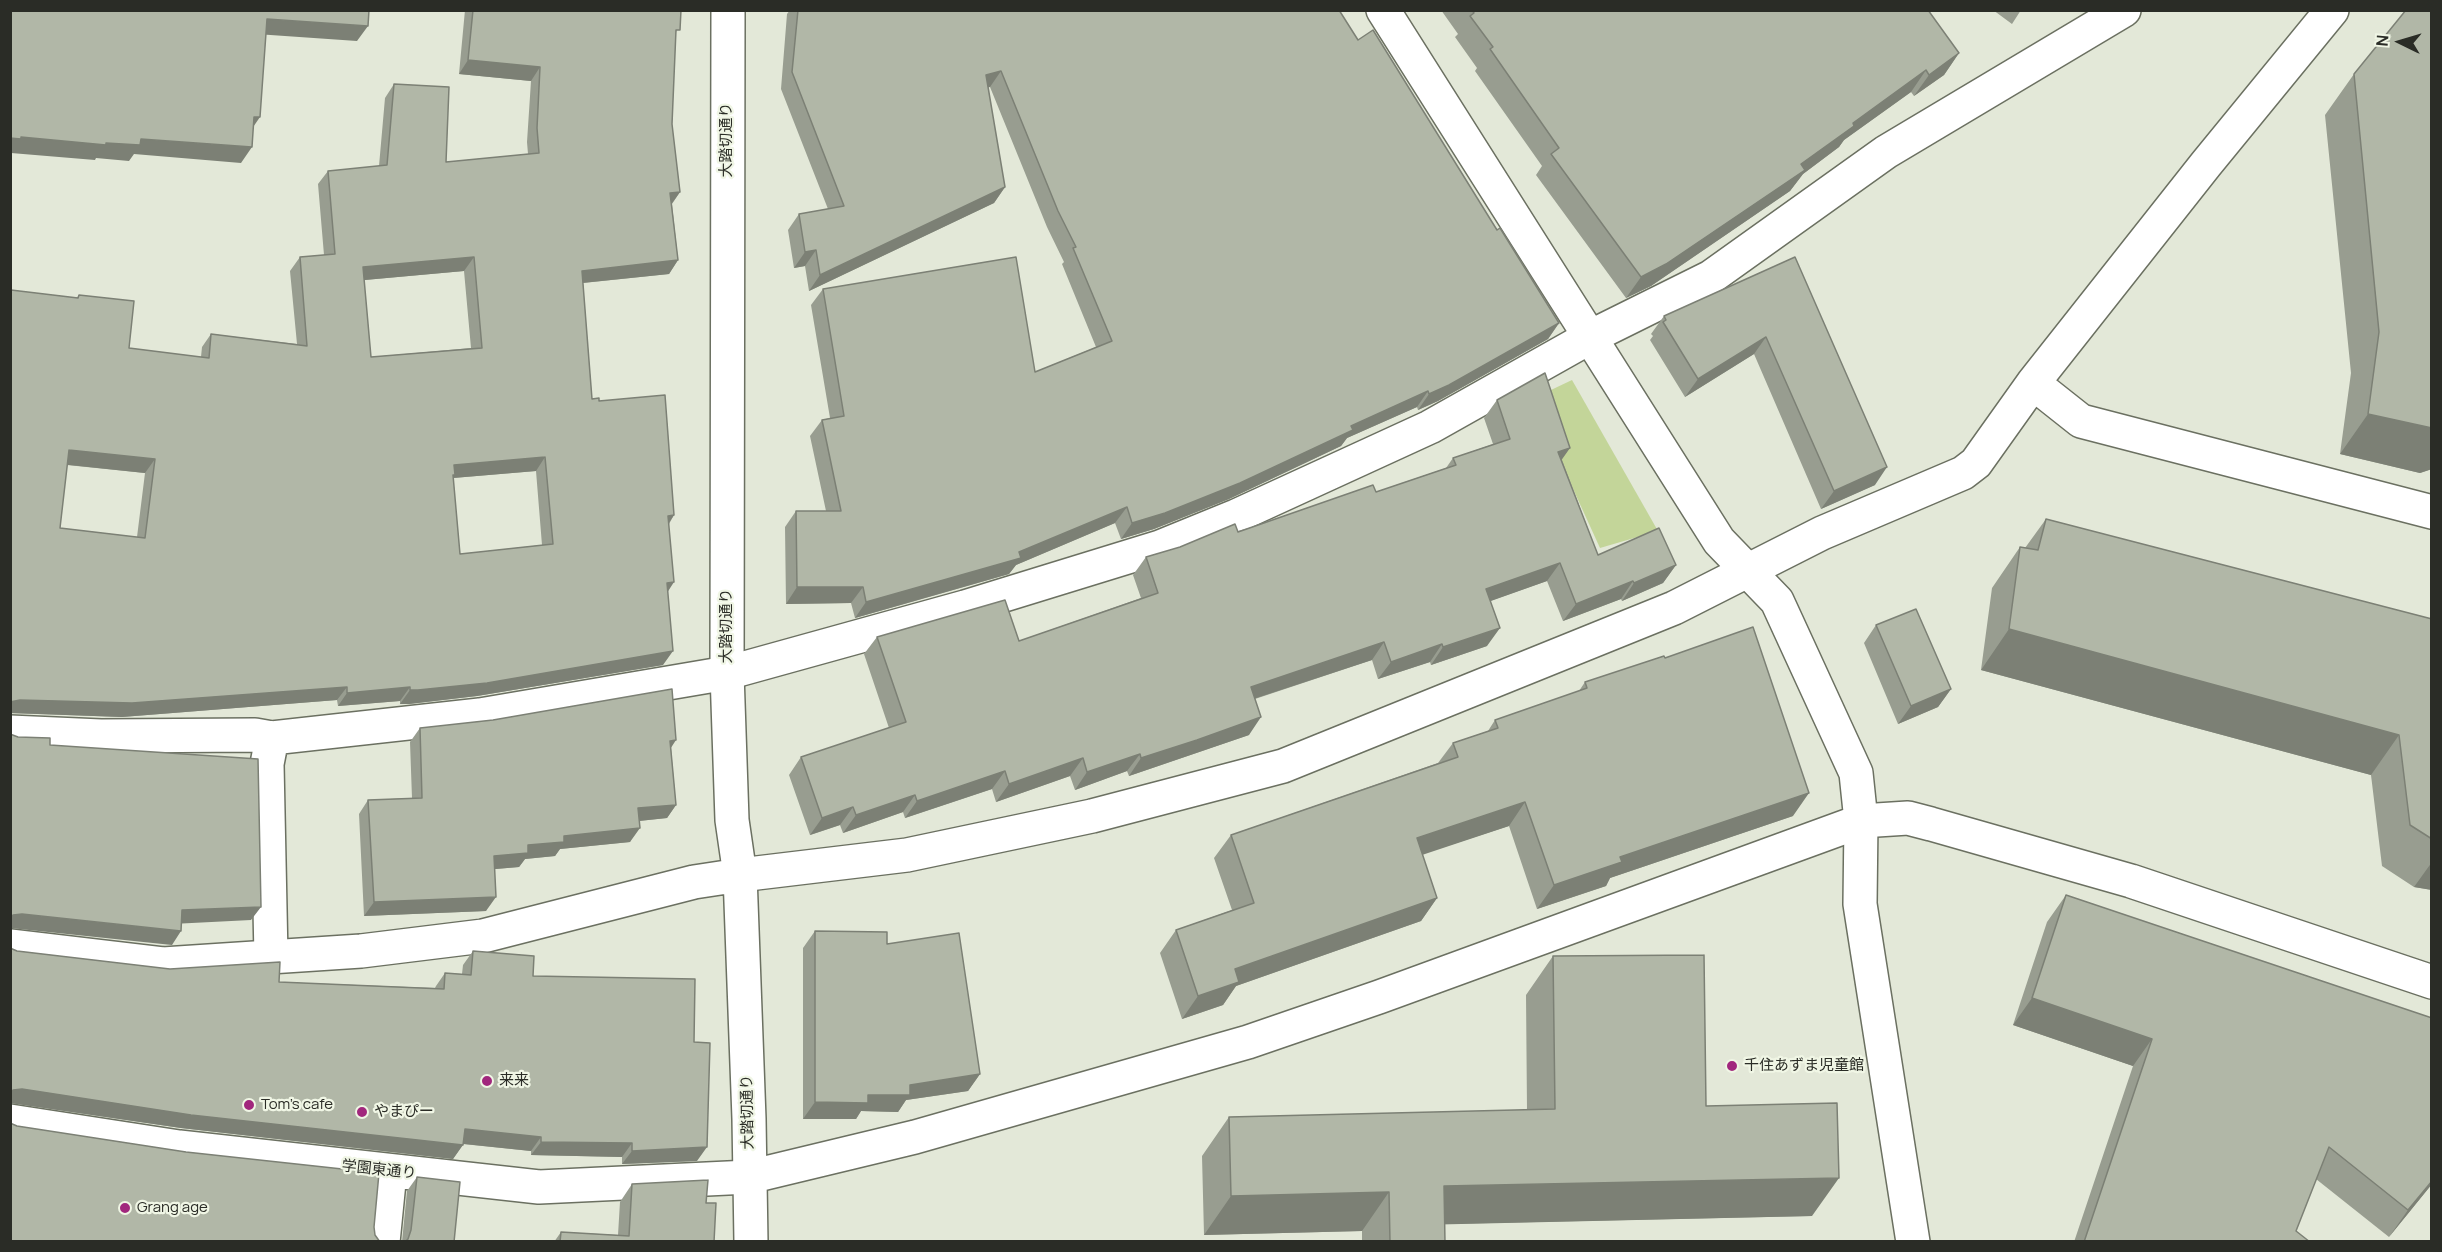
<!DOCTYPE html>
<meta charset="utf-8">
<style>
body{margin:0}
#map{position:relative;width:2442px;height:1252px;overflow:hidden;background:#e3e8d8;font-family:Manrope,sans-serif}
canvas{display:block}
.frame{position:absolute;inset:0;border:12px solid #2a2c26;pointer-events:none}
.north{position:absolute;left:2370px;top:12px;width:60px;height:60px;-webkit-text-stroke:4px #f0f6e5;paint-order:stroke;rotate:275deg;font-size:16px;font-weight:700;line-height:24px;text-align:center;color:#2a2c26}
.north::after{content:'';display:block;margin:auto;width:21px;height:27px;background:#2a2c26;clip-path:polygon(50% 0,100% 100%,50% 72%,0 100%)}
</style>
<div id="map">
<canvas width="2442" height="1252"></canvas>
<div class="frame"></div>
<div class="north">N</div>
</div>
<script>
const ctx = document.querySelector('canvas').getContext('2d');
ctx.lineJoin = 'round';
function paint(path, color) { ctx.fillStyle = color; ctx.fill(path, 'evenodd'); }
const shape = rows => new Path2D(rows.map(r => 'M' + r).join(''));
function strokePath(path, color, width, dash) { ctx.strokeStyle = color; ctx.lineWidth = width; ctx.lineCap = dash ? 'butt' : 'round'; ctx.setLineDash(dash || []); ctx.stroke(path); }
function label(font, color, halo, rows, align = 'center') {
  ctx.font = font + ' Manrope,"Noto Sans JP",sans-serif'; ctx.lineWidth = 4.5; ctx.setLineDash([]); ctx.textBaseline = 'middle'; ctx.strokeStyle = halo; ctx.fillStyle = color; for (const [text, x, y, turn = 0] of rows) {
    ctx.save(); ctx.translate(x, y); ctx.rotate((+turn || 0) * Math.PI / 180); ctx.textAlign = isNaN(turn) ? turn : align; if (halo) ctx.strokeText(text, 0, 0); ctx.fillText(text, 0, 0); ctx.restore();
  }
}
paint(shape([
 [1572,380,1658,531,1600,548,1532,399]
]), '#c3d599');
const minor = shape([
 [2033,383,2081,421,2432,512],
 [10,732,101,736,255,735,272,738,480,715,727,673,965,607,1160,547,1236,516,1430,427,1590,337,1711,277,1886,152,2124,10],
 [1861,821,1860,904,1913,1242],
 [740,875,907,855,1092,816,1283,766,1674,608,1822,533,1963,473,1976,463,2033,383,2206,164,2332,10],
 [271,957,267,764,272,738],
 [10,1121,179,1147,539,1187,749,1177],
 [383,1242,390,1172]
]);
const tertiary = shape([
 [728,10,727,673,732,820,740,875,749,1119,751,1242],
 [1383,10,1719,541,1777,601,1856,773,1861,821],
 [10,946,163,964,361,951,483,936,694,882,740,875],
 [749,1177,915,1137,1248,1042,1379,997,1861,821,1908,818,1931,824,2131,881,2432,982]
]);
strokePath(minor, '#6b7061', 36);
strokePath(tertiary, '#6b7061', 36);
strokePath(minor, '#fff', 33);
strokePath(tertiary, '#fff', 33);
paint(shape([
 [465,10,681,10,675,37,672,124,680,192,672,204,678,260,669,274,583,283,592,399,599,401,674,515,669,524,667,592,663,665,477,696,409,704,400,704,400,701,338,706,337,700,122,717,10,713,11,290,77,298,79,295,129,348,201,357,202,347,211,334,297,344,290,271,300,257,324,255,318,184,328,171,379,166,385,98,394,84,446,162,528,154,527,142,531,81,459,74],
 [464,271,471,348,371,357,364,280],
 [67,465,145,473,137,537,60,528],
 [536,471,542,545,460,554,453,478],
 [790,10,1339,10,1358,40,1497,230,1559,323,1548,339,1438,401,1418,410,1417,407,1347,438,1341,446,1229,499,1154,529,1121,539,1115,523,1016,565,1009,574,855,618,851,603,786,604,785,527,796,511,826,511,810,436,822,420,830,418,811,305,823,289,1035,372,1096,347,1062,264,1064,262,1047,227,990,87,988,87,1005,187,994,203,809,291,805,266,794,268,788,230,799,214,828,209,781,89,787,14],
 [1441,10,1928,10,1959,53,1944,75,1914,96,1911,92,1844,140,1839,147,1803,174,1790,191,1651,286,1626,298,1536,175,1542,166,1475,71,1477,68,1455,37,1458,34],
 [1993,10,2021,10,2012,24],
 [2432,10,2432,469,2420,473,2340,454,2351,373,2325,115,2354,74],
 [1795,257,1875,485,1821,509,1754,354,1685,397,1650,340,1653,336,1651,334,1664,316],
 [1497,400,1562,460,1598,555,1676,565,1663,583,1622,601,1621,599,1563,621,1547,581,1490,601,1487,646,1431,665,1430,662,1378,679,1372,660,1255,699,1249,735,1129,776,1127,771,1075,790,1070,776,996,802,992,789,905,818,903,812,843,833,840,825,810,835,789,775,801,757,889,728,864,654,877,637,1019,641,1141,598,1133,575,1146,557,1376,492,1446,468,1453,458,1493,444,1484,418],
 [2046,519,2432,619,2432,890,2414,887,2382,866,2371,775,1981,670,1992,588,2020,547,2025,548],
 [1876,625,1951,689,1938,707,1898,724,1864,643],
 [1665,658,1793,816,1610,878,1606,886,1537,909,1509,826,1422,854,1437,898,1421,921,1236,986,1223,1005,1182,1019,1160,953,1176,930,1232,910,1214,858,1231,835,1438,763,1453,743,1488,731,1495,720,1579,691,1585,682],
 [420,728,671,748,676,805,667,818,639,821,630,842,560,849,555,856,525,859,519,867,495,869,486,911,364,916,359,814,368,800,412,798,410,742],
 [2066,895,2432,1018,2432,1184,2389,1237,2316,1179,2296,1231,2310,1242,2074,1242,2133,1066,2013,1025,2047,922],
 [815,931,887,944,980,1074,968,1091,906,1100,898,1112,861,1111,856,1119,803,1119,803,948],
 [10,948,17,951,279,982,435,988,436,986,445,973,462,974,463,965,473,951,694,1042,697,1161,622,1164,622,1157,531,1155,531,1151,463,1144,453,1159,181,1128,10,1103],
 [1553,956,1706,1106,1812,1216,1445,1224,1445,1242,1362,1242,1362,1231,1204,1235,1202,1156,1229,1117,1527,1110,1526,995],
 [417,1177,454,1242,402,1242,407,1191],
 [632,1184,706,1203,714,1242,554,1242,561,1232,618,1235,620,1202]
]), '#989d90');
paint(shape([
 [267,19,368,26,357,41,256,34],
 [1959,53,1944,75,1914,96,1929,75],
 [468,60,540,67,531,81,459,74],
 [1926,70,1911,92,1844,140,1839,147,1803,174,1790,191,1651,286,1626,298,1641,277,1801,164,1853,123],
 [1001,71,990,87,975,91,986,75],
 [254,117,260,117,249,133],
 [21,137,106,143,141,139,252,147,241,163,134,154,129,161,96,158,95,160,11,153,10,154,10,138],
 [1005,187,994,203,809,291,820,275],
 [680,192,670,206,670,193],
 [816,250,805,266,794,268,805,252],
 [474,257,464,271,354,281,363,267],
 [678,260,669,274,572,284,582,271],
 [1559,323,1548,339,1438,401,1418,410,1429,394],
 [1766,337,1754,354,1685,397,1698,379],
 [1428,391,1417,407,1347,438,1341,446,1229,499,1154,529,1121,539,1132,523],
 [2368,414,2432,428,2432,469,2420,473,2340,454],
 [1570,448,1558,465,1558,452],
 [69,450,155,459,145,473,60,464],
 [545,457,536,471,453,478,446,488,454,465],
 [1887,467,1875,485,1821,509,1834,491],
 [1127,507,1115,523,1016,565,1009,574,855,618,866,602,1019,552],
 [674,515,665,529,668,516],
 [1560,563,1547,581,1474,607,1486,589],
 [1676,565,1663,583,1622,601,1634,583],
 [1633,581,1621,599,1563,621,1576,604],
 [674,582,665,596,667,583],
 [797,587,863,587,851,603,786,604],
 [1500,628,1487,646,1431,665,1443,647],
 [2009,629,2399,735,2371,775,1981,670],
 [1384,642,1372,660,1238,704,1251,687],
 [1442,644,1430,662,1378,679,1391,662],
 [673,651,663,665,477,696,409,704,400,704,410,690],
 [347,687,337,700,122,717,10,713,10,702,20,700],
 [410,687,400,701,338,706,347,693],
 [1951,689,1938,707,1898,724,1911,706],
 [1261,717,1249,735,1129,776,1141,758],
 [676,740,667,754,670,741],
 [1140,754,1127,771,1075,790,1087,772],
 [1083,758,1070,776,996,802,1009,784],
 [1005,771,992,789,905,818,917,801],
 [1809,793,1793,816,1610,878,1606,886,1537,909,1554,885,1620,857],
 [915,795,903,812,843,833,856,815],
 [1525,802,1509,826,1401,862,1417,838],
 [676,805,667,818,629,822,638,808],
 [853,807,840,825,810,835,822,818],
 [640,828,630,842,560,849,555,856,525,859,519,867,484,870,494,856,528,845,564,836],
 [2432,862,2432,890,2414,887],
 [496,897,486,911,364,916,374,902],
 [1437,898,1421,921,1236,986,1223,1005,1182,1019,1198,996,1235,969],
 [261,907,251,920,172,924,182,910],
 [22,914,181,931,172,945,10,928,10,917,13,915],
 [2032,998,2152,1039,2133,1066,2013,1025],
 [980,1074,968,1091,906,1100,898,1112,861,1111,856,1119,803,1119,815,1102,868,1095,910,1085],
 [22,1089,463,1145,453,1159,181,1128,10,1103,10,1092,13,1090],
 [465,1129,541,1137,531,1151,455,1143],
 [541,1142,632,1143,622,1157,531,1155],
 [707,1147,697,1161,622,1164,632,1151],
 [1839,1178,1812,1216,1417,1225,1444,1186],
 [2432,1181,2432,1184,2389,1237,2408,1210],
 [1389,1192,1362,1231,1204,1235,1231,1196]
]), '#7c8075');
const building = shape([
 [10,10,369,10,368,26,267,19,260,117,254,117,252,147,141,139,140,145,106,143,106,145,21,137,21,139,10,138,10,10],
 [473,10,681,10,680,30,676,30,672,124,680,192,670,193,678,260,582,271,592,399,599,398,599,401,665,395,674,515,668,516,674,582,667,583,673,651,487,683,418,690,410,690,410,687,347,693,347,687,132,703,20,700,10,702,11,290,78,298,79,295,134,301,129,348,209,358,211,334,307,346,300,257,335,254,328,171,387,165,394,84,449,87,446,162,539,153,537,128,540,67,468,60,473,10],
 [474,257,482,348,371,357,363,267,474,257],
 [69,450,155,459,145,538,60,528,69,450],
 [545,457,553,544,460,554,453,475,455,475,454,465,545,457],
 [798,10,1339,10,1358,40,1373,30,1497,230,1500,228,1559,323,1449,385,1429,394,1428,391,1351,426,1353,430,1240,483,1165,513,1132,523,1127,507,1019,552,1021,558,866,602,863,587,797,587,796,511,841,511,822,420,844,416,823,289,1016,257,1035,372,1112,341,1073,248,1076,247,1058,211,1001,71,986,75,1005,187,820,275,816,250,805,252,799,214,844,206,792,72,798,10],
 [1472,10,1928,10,1959,53,1929,75,1926,70,1853,123,1854,126,1801,164,1805,170,1666,264,1641,277,1551,154,1559,148,1490,49,1493,47,1470,16,1474,13,1472,10],
 [2406,10,2432,10,2432,428,2368,414,2379,332,2354,74,2406,10],
 [1795,257,1887,467,1834,491,1766,337,1698,379,1663,322,1666,320,1664,316,1795,257],
 [1545,373,1570,448,1558,452,1598,555,1659,528,1676,565,1634,583,1633,581,1576,604,1560,563,1486,589,1500,628,1443,647,1442,644,1391,662,1384,642,1251,687,1261,717,1197,740,1141,758,1140,754,1087,772,1083,758,1009,784,1005,771,917,801,915,795,856,815,853,807,822,818,801,757,906,722,877,637,1005,600,1019,641,1158,593,1146,557,1180,547,1235,524,1238,532,1373,485,1376,492,1456,465,1453,458,1510,439,1497,400,1545,373],
 [2046,519,2432,619,2432,839,2410,825,2399,735,2009,629,2020,547,2038,550,2046,519],
 [1916,609,1951,689,1911,706,1876,625,1916,609],
 [1753,627,1809,793,1620,857,1622,862,1554,885,1525,802,1417,838,1437,898,1235,969,1239,982,1198,996,1176,930,1254,903,1231,835,1458,757,1453,743,1498,728,1495,720,1587,688,1585,682,1664,656,1665,658,1753,627],
 [672,689,676,740,670,741,676,805,638,808,640,828,564,836,564,842,528,845,528,853,494,856,496,897,374,902,368,800,422,798,420,728,493,720,672,689],
 [10,734,18,737,50,738,50,745,258,759,261,907,182,910,181,931,22,914,13,915,10,917,10,734],
 [2066,895,2432,1018,2432,1181,2408,1210,2329,1147,2296,1231,2310,1242,2084,1242,2152,1039,2032,998,2066,895],
 [815,931,887,932,887,944,959,933,980,1074,910,1085,910,1095,868,1095,868,1103,815,1102,815,931],
 [10,948,17,951,170,969,280,962,279,982,444,989,445,973,471,975,473,951,534,956,533,976,695,979,694,1042,710,1043,707,1147,632,1151,632,1143,541,1142,541,1137,465,1129,463,1145,191,1115,22,1089,13,1090,10,1092,10,948],
 [1704,955,1706,1106,1837,1103,1839,1178,1444,1186,1445,1242,1390,1242,1389,1192,1231,1196,1229,1117,1555,1109,1553,956,1704,955],
 [10,1123,17,1126,186,1152,379,1173,374,1227,375,1235,380,1242,10,1242,10,1123],
 [417,1177,460,1182,454,1242,405,1242,408,1239,411,1230,417,1177],
 [708,1180,706,1203,716,1203,714,1242,560,1242,561,1232,629,1236,632,1184,708,1180]
]);
paint(building, '#b1b7a7');
strokePath(building, '#7c8075', 1.5);
for (const [x, y, r, color] of [
 [1732,1066,6,"#a1277d"],
 [487,1081,6,"#a1277d"],
 [249,1105,6,"#a1277d"],
 [362,1112,6,"#a1277d"],
 [125,1208,6,"#a1277d"]
]) { const dot = new Path2D(); dot.arc(x, y, r, 0, 2 * Math.PI); ctx.fillStyle = color; ctx.fill(dot); strokePath(dot, '#f0f6e5', 2); }
label('15px', '#2a2c26', '#f0f6e5', [
 ["大踏切通り",727,140,-90],
 ["大踏切通り",727,626,-90],
 ["大踏切通り",748,1112,-91],
 ["学園東通り",379,1170,6]
]);
label('15px', '#2a2c26', '#f0f6e5', [
 ["千住あずま児童館",1744,1066],
 ["来来",499,1081],
 ["Tom’s cafe",261,1105],
 ["やまぴー",374,1112],
 ["Grang age",137,1208]
], 'left');
</script>
